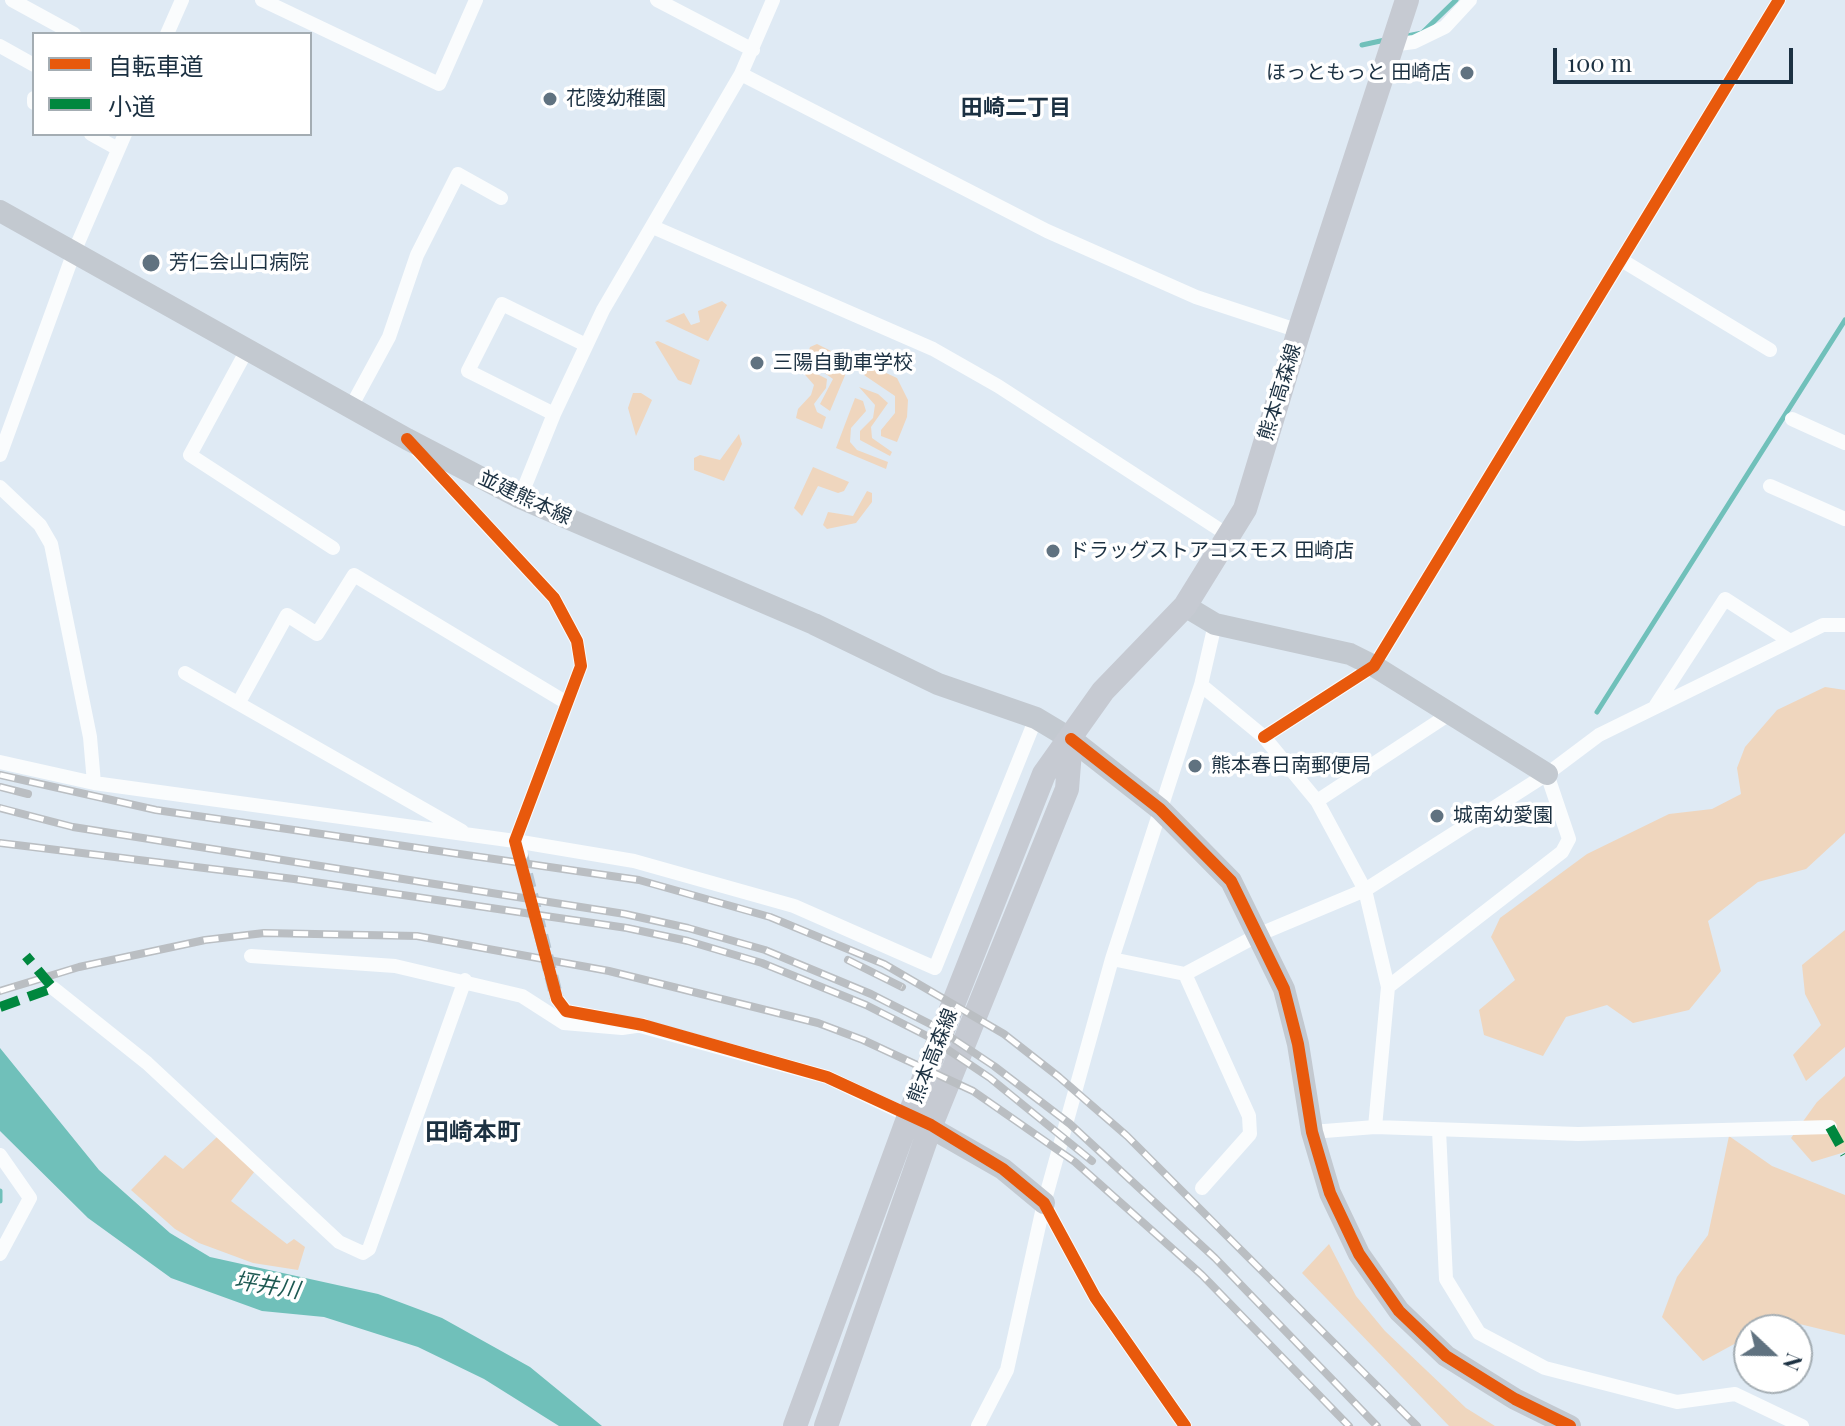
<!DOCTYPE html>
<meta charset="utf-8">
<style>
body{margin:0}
#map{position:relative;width:1845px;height:1426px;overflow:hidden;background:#dfeaf4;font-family:"Playfair Display","Noto Sans JP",serif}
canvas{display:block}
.legend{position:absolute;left:32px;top:32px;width:280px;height:104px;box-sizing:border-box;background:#fff;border:2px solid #a4adb3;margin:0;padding:10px 14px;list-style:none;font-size:24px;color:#1c3142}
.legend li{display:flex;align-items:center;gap:16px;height:40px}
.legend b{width:40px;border:2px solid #a4adb3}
.north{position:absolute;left:1733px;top:1314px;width:80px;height:80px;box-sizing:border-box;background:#fff;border:2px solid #a4adb3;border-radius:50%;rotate:112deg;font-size:22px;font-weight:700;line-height:32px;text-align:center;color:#1c3142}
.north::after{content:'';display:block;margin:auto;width:28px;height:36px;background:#607280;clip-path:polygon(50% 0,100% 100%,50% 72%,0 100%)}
.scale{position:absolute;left:1553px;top:48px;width:240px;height:36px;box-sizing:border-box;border:4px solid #1c3142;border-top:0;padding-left:10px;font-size:24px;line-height:28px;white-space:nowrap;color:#1c3142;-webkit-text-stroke:6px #fff;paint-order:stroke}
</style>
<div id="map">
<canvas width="1845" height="1426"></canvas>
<ul class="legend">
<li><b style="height:10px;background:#e8590c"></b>自転車道</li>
<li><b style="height:10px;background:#00873e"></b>小道</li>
</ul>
<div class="north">N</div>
<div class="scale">100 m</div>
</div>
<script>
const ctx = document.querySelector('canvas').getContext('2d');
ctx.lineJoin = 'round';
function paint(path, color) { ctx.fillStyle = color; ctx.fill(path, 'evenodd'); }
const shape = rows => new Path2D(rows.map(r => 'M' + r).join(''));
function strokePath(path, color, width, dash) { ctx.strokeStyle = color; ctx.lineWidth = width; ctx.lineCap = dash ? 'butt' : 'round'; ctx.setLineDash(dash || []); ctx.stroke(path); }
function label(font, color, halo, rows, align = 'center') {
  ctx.font = font + ' "Playfair Display","Noto Sans JP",serif'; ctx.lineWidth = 7; ctx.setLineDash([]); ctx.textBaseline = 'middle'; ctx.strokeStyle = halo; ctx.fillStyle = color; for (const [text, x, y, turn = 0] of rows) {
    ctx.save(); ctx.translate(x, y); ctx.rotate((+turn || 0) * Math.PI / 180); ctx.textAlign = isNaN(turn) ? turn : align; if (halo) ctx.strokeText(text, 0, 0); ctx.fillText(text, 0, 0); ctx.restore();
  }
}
paint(shape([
 [722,301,727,305,708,341,665,321,684,313,691,325,700,322,698,311],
 [658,341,700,360,691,385,678,380,655,342],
 [817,344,851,361,830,411,820,404,833,379,806,360,810,347],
 [871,366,897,378,908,400,907,417,897,442,881,436,881,430,895,413,895,396,864,375],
 [803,367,827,379,826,388,814,404,817,412,826,417,822,429,796,418,798,409,811,395,814,385,800,369],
 [859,387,878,394,888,403,871,427,872,438,892,452,890,456,860,440,860,431,873,418,875,405],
 [633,393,641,393,652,400,636,436,628,408],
 [855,398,863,401,866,411,851,428,850,442,857,450,888,462,886,469,836,448],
 [739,434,742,444,724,481,694,470,694,458,700,455,720,460],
 [813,467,849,482,844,491,838,493,818,486,802,516,794,508],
 [867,491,872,493,872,502,856,523,827,529,823,525,828,512,853,516],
 [1825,687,1845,690,1845,833,1806,869,1758,882,1708,921,1721,971,1689,1010,1633,1023,1607,1005,1566,1017,1543,1056,1484,1035,1479,1010,1515,980,1491,937,1500,918,1587,854,1669,814,1712,809,1741,794,1737,768,1745,747,1777,710],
 [1845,930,1845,1047,1806,1081,1793,1055,1821,1025,1805,994,1802,965],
 [1845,1076,1845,1152,1812,1162,1791,1138,1817,1102],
 [1729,1136,1772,1166,1845,1195,1845,1335,1779,1319,1759,1330,1749,1330,1749,1336,1703,1361,1662,1317,1677,1277,1708,1235],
 [217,1137,255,1171,231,1201,287,1244,294,1239,305,1247,298,1270,253,1263,199,1243,175,1229,131,1190,165,1155,183,1169],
 [1329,1244,1356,1296,1385,1331,1466,1408,1495,1426,1449,1426,1302,1273]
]), '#efd6be');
paint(shape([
 [0,1048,99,1170,170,1233,210,1257,378,1294,442,1318,530,1367,602,1426,559,1426,484,1379,418,1347,324,1317,262,1311,171,1278,88,1218,0,1131]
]), '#70c0ba');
strokePath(shape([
 [1402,37,1422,33,1456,0],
 [1362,45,1385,40],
 [1597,712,1845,320],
 [0,1191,0,1201]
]), '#70c0ba', 5);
strokePath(shape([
 [521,854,557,999]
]), '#b8c5d0', 14, [14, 7]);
strokePath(shape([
 [12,0,74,34],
 [262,0,439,84,476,0],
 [657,0,753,50],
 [167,34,182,0],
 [1391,45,1414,42,1445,27,1470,0],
 [0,46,34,65],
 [741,74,1047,231,1196,297,1299,331],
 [34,98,34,103],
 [91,134,118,149],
 [653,227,933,349,998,386,1231,537],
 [1623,261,1770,350],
 [248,348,190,455,333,548],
 [351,407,389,337,417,255,458,174,501,198],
 [554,414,468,371,502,304,586,345],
 [1792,419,1845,443],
 [415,448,554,598,577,641,581,666,515,841,521,854],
 [0,455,74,252,125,134],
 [1770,486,1845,519],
 [0,487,40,525,51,544,90,737,94,783],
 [520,498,554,414,603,310,741,74,773,0],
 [185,673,462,831],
 [1201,685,1264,737,1317,801,1365,890,1388,987,1375,1127],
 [239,702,287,615,317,634,354,575,567,703],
 [1656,705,1725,599,1790,641],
 [1264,737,1374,666,1779,0],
 [0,762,94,783,515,841,634,861,794,906,935,968,1036,718],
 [1317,801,1451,713],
 [251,956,395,966,522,996,564,1023,622,1028,643,1025],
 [1112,959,1185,974,1260,934,1365,890,1547,774,1599,735,1823,625,1845,625],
 [1185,974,1249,1116,1250,1134,1202,1188],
 [1388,987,1562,852,1569,839,1547,774],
 [53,988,147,1063,339,1242,363,1253,369,1249,465,980],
 [557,999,566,1011,609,1019],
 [633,1024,827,1077,909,1116],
 [1439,1130,1446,1279,1479,1333,1545,1368,1677,1402,1735,1394,1802,1426],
 [1312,1132,1375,1127,1578,1134,1830,1127],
 [0,1155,30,1198,0,1254],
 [1044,1203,1095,1297,1185,1426],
 [978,1426,1007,1370,1044,1203,1112,959,1201,685,1215,624]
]), '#fafcfd', 14);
strokePath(shape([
 [0,211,407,439,520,498,814,624,938,684,1036,718,1071,739,1160,809,1231,881,1284,989,1298,1044,1312,1132,1330,1193,1359,1254,1399,1311,1446,1356,1515,1399,1570,1426],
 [1185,606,1215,624,1350,654,1374,666,1547,774],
 [914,1118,1003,1169,1044,1203]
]), '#c3c9d0', 22);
strokePath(shape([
 [795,1426,909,1116,1044,774,1103,691,1185,606,1245,509,1299,331,1407,0],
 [826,1426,931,1125,1067,789,1071,739]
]), '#c6cad2', 24);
const rail = shape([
 [0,775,156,810,639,880,770,917,884,964,1004,1034,1059,1077,1127,1136,1417,1426],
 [0,787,28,794],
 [0,808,73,827,625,914,688,928,765,950,871,994,934,1026,994,1066,1070,1124,1215,1258,1377,1426],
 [0,843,294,879,627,928,688,941,762,963,866,1005,929,1037,990,1078,1092,1161],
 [848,960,902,987],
 [0,991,79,967,205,940,264,933,417,936,609,971,818,1023,863,1040,973,1091,1075,1162,1202,1275,1349,1426]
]);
strokePath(rail, '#babec2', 8);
strokePath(rail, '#fff', 5, [15]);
strokePath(shape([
 [0,1007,53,988,26,956],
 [1830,1127,1845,1154]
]), '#00873e', 10, [20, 10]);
strokePath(shape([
 [407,439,554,598,577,641,581,666,515,841,557,999,566,1011,643,1025,827,1077,931,1125,1003,1169,1044,1203,1095,1297,1185,1426],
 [1264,737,1374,666,1779,0],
 [1071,739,1160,809,1231,881,1284,989,1298,1044,1312,1132,1330,1193,1359,1254,1399,1311,1446,1356,1515,1399,1570,1426]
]), '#e8590c', 12);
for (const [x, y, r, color] of [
 [1467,73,8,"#607280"],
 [550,99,8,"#607280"],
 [151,263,10,"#607280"],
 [757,363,8,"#607280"],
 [1053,551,8,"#607280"],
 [1195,766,8,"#607280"],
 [1437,816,8,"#607280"]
]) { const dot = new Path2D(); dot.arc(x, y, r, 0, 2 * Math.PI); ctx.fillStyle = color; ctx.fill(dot); strokePath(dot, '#fff', 3); }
label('20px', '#1c3142', '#fff', [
 ["ほっともっと 田崎店",1451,73,"right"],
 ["花陵幼稚園",566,99],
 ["芳仁会山口病院",169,263],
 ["三陽自動車学校",773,363],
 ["ドラッグストアコスモス 田崎店",1069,551],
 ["熊本春日南郵便局",1211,766],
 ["城南幼愛園",1453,816]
], 'left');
label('20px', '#1c3142', '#fff', [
 ["熊本高森線",1280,392,-73],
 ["並建熊本線",525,498,25],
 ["熊本高森線",933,1056,-68]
]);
label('bold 22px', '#1c3142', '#fff', [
 ["田崎二丁目",1016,108]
]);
label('italic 22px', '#1e5a53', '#fff', [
 ["坪井川",267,1286,9]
]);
label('bold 24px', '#1c3142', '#fff', [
 ["田崎本町",473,1133]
]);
</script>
